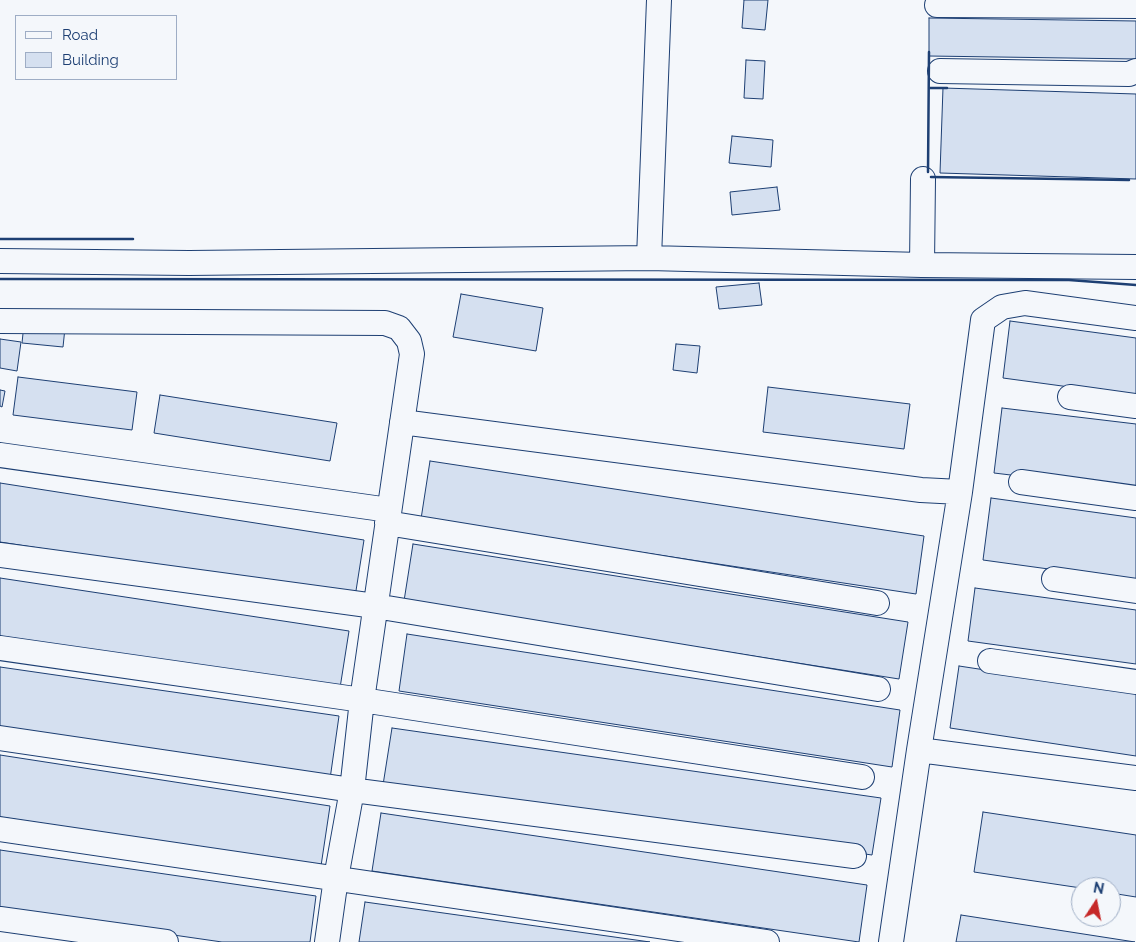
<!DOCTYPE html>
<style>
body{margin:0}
#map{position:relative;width:1136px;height:942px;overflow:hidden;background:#f4f7fb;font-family:Raleway,sans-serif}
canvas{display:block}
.legend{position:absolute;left:15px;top:15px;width:162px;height:65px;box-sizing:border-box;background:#f4f7fb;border:1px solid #9eadc5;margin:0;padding:6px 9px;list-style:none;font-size:15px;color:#1d3f73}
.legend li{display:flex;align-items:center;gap:10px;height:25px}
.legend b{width:25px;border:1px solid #9eadc5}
.north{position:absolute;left:1071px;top:877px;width:50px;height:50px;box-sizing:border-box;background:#f4f7fb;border:1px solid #9eadc5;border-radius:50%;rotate:11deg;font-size:14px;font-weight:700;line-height:20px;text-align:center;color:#1d3f73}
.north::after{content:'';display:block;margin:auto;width:18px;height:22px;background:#c62828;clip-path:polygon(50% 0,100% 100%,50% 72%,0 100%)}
</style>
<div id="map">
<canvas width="1136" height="942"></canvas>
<ul class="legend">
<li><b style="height:6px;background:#f4f7fb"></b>Road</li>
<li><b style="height:14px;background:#d5e0f0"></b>Building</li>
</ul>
<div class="north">N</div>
</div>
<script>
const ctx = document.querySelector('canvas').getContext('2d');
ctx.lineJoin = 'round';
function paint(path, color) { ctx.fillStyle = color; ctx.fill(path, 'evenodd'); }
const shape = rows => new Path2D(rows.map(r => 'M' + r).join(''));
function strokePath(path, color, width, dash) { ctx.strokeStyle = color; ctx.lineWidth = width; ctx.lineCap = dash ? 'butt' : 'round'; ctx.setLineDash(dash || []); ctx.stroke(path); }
const building = shape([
 [744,0,768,0,765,30,742,28,744,0],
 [929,18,1136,21,1136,59,929,56,929,18],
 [746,60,765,61,763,99,744,98,746,60],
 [943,88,1136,94,1136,179,940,173,943,88],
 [732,136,773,140,771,167,729,163,732,136],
 [777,187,780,210,732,215,730,192,777,187],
 [759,283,762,305,719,309,716,287,759,283],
 [461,294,543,308,536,351,453,337,461,294],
 [1010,321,1136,338,1136,396,1003,378,1010,321],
 [24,324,65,328,63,347,22,343,24,324],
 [0,339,21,342,17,371,0,368,0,339],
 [676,344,700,346,697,373,673,370,676,344],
 [18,377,137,392,132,430,13,415,18,377],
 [768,387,910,404,904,449,763,432,768,387],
 [0,390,5,391,2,407,0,406,0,390],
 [160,395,337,423,330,461,154,433,160,395],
 [1002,408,1136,424,1136,490,994,473,1002,408],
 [430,461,924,536,916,594,421,519,430,461],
 [0,483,364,540,355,597,0,542,0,483],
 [991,498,1136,518,1136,581,983,560,991,498],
 [413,544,908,622,899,679,404,601,413,544],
 [0,578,349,631,340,688,0,636,0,578],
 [975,588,1136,610,1136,664,968,641,975,588],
 [407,634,900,710,892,767,399,691,407,634],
 [959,666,1136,693,1136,756,950,728,959,666],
 [0,667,339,716,330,779,0,732,0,667],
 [392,728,881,798,872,855,383,785,392,728],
 [0,755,330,806,321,866,0,817,0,755],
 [983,812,1136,835,1136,897,1111,893,1111,887,1081,887,1081,888,974,872,983,812],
 [381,813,867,885,859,942,372,871,381,813],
 [0,850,316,896,310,942,222,942,0,910,0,850],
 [365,902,650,942,359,942,365,902],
 [961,915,1135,942,956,942,961,915]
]);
paint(building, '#d5e0f0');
strokePath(building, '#1d3f73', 1);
const minor = shape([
 [937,5,1136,6],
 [940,71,1129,74,1136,71],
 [649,258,659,0],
 [0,261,189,263,649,258,922,265,1136,267],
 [922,265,923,179],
 [0,321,385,323,399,328,409,341,412,354,362,700,352,790,336,878,327,942],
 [1070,397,1136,406],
 [402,422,921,490,960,492,919,750,891,942],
 [0,455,389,510],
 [1021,482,1136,498],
 [960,492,983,320,1002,307,1025,303,1136,318],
 [387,523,877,603],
 [0,555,375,606,878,689],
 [1054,579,1136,591],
 [0,648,362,700,862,777],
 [990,661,1136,682],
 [0,738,352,790,854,856],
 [919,750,1136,778],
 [0,829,767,942],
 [0,919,166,942]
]);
strokePath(minor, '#1d3f73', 26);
strokePath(minor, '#f4f7fb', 24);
strokePath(shape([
 [929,88,947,88],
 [928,172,929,52],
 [931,177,1129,180],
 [0,239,133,239],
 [0,279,1069,280,1136,285]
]), '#1d3f73', 2.5);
</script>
